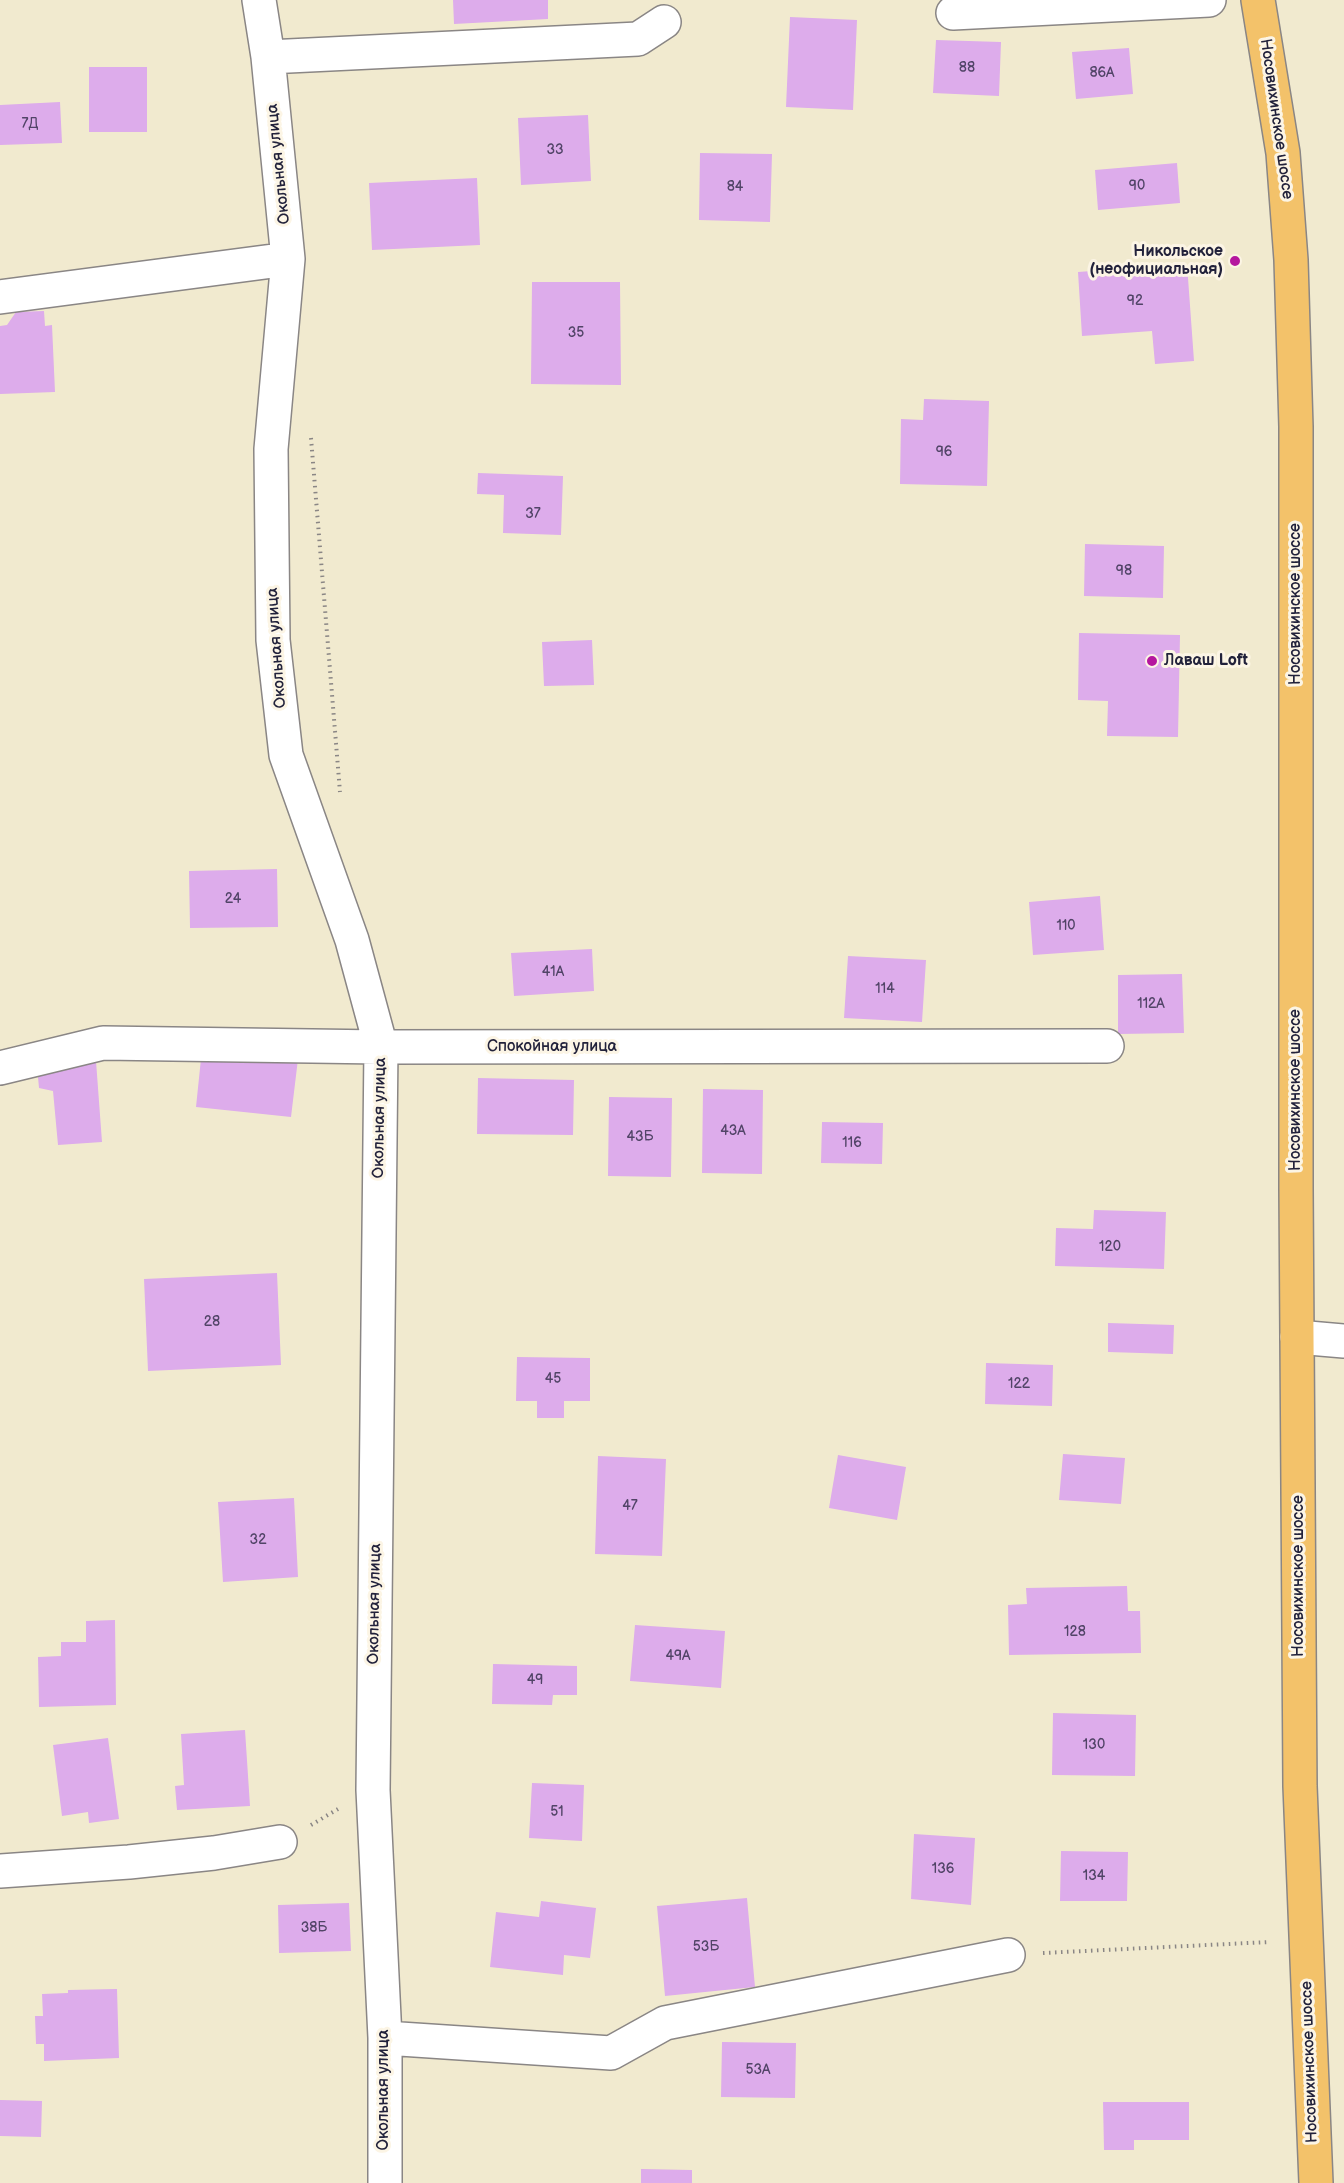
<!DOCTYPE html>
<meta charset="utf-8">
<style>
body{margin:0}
canvas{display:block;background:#f1eacf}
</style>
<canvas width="1344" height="2183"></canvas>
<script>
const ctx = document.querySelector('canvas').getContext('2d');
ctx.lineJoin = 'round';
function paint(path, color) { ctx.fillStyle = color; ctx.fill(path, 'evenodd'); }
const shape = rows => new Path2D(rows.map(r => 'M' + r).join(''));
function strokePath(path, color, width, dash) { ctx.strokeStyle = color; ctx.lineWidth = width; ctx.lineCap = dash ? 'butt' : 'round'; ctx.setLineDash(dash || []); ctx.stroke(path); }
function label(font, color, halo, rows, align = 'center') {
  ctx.font = font + ' "Balsamiq Sans",sans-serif'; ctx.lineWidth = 6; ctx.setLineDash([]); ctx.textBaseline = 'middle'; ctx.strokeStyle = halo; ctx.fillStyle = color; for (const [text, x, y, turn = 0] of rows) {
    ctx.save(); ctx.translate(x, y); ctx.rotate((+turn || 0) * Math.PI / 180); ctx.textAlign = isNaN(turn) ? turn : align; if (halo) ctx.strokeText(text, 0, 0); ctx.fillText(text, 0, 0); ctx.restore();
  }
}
paint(shape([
 [453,0,548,0,548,19,454,24],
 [790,17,857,20,853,110,786,107],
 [936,40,1001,42,999,96,933,93],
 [1129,48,1133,94,1076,99,1072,52],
 [89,67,147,67,147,132,89,132],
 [60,102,62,143,0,145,0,105],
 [588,115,591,181,521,185,518,118],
 [700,153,772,154,770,222,699,220],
 [1177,163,1180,203,1098,210,1095,170],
 [477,178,480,245,372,250,369,183],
 [1187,264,1194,361,1155,364,1152,331,1082,336,1078,272],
 [532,282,620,282,621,385,531,384],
 [44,311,45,326,52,325,55,392,0,394,0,326,7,325,16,312],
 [924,399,989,401,987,486,900,484,901,419,923,420],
 [478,473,563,476,561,535,503,533,504,495,477,494],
 [1085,544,1164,546,1163,598,1084,596],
 [1079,633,1180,635,1178,737,1107,736,1108,701,1078,700],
 [592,640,594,685,544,686,542,642],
 [277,869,278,927,190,928,189,871],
 [1100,896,1104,950,1033,955,1029,902],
 [592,949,594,991,514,996,511,953],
 [848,956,926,960,922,1022,844,1018],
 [1182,974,1184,1033,1118,1034,1118,975],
 [202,1049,298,1059,291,1117,196,1107],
 [96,1061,102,1142,58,1145,53,1091,39,1088,37,1066],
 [478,1078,574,1080,573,1135,477,1134],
 [703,1089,763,1090,762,1174,702,1173],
 [609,1097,672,1098,671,1177,608,1176],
 [822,1122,883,1123,882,1164,821,1163],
 [1094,1210,1166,1212,1164,1269,1055,1266,1056,1228,1093,1229],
 [277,1273,281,1365,148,1371,144,1279],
 [1108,1323,1174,1325,1173,1354,1108,1352],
 [517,1357,590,1358,590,1401,564,1401,564,1418,537,1418,537,1401,516,1401],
 [986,1363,1053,1365,1052,1406,985,1404],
 [1063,1454,1125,1458,1121,1504,1059,1500],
 [838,1455,906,1467,897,1520,829,1508],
 [598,1456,666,1459,662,1556,595,1554],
 [294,1498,298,1577,223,1582,218,1502],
 [1127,1586,1128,1611,1140,1611,1141,1653,1009,1655,1008,1605,1027,1604,1026,1588],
 [115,1620,116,1705,39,1707,38,1657,61,1656,61,1642,86,1642,86,1621],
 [635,1625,725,1631,721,1688,630,1681],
 [493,1664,577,1666,577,1695,553,1695,552,1705,492,1704],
 [1053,1713,1136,1715,1135,1776,1052,1775],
 [245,1730,250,1806,177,1810,175,1786,184,1785,181,1734],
 [108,1738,119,1819,89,1823,88,1812,62,1816,53,1745],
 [532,1783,584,1785,582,1841,529,1838],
 [914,1834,975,1838,971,1905,911,1899],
 [1061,1851,1128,1852,1127,1901,1060,1901],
 [747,1898,755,1987,665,1996,657,1906],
 [541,1901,596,1908,590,1958,564,1955,563,1975,490,1967,496,1912,539,1917],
 [349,1903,351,1951,279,1953,278,1905],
 [117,1989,119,2058,44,2061,44,2044,36,2044,35,2016,43,2016,42,1994,68,1993,68,1990],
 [722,2042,796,2043,795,2098,721,2097],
 [0,2100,42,2101,41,2137,0,2136],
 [1103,2102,1189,2102,1189,2140,1134,2140,1134,2150,1104,2150],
 [641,2169,692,2170,692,2183,641,2183]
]), '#ddaceb');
const minor = shape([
 [259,0,268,57,288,259,271,449,273,640,286,755,352,940,381,1047,373,1790,385,2038,385,2183],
 [953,13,1209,0],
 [268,57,638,39,664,22],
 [0,297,288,259],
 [0,1068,103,1043,381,1047,1107,1046],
 [1297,1337,1344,1341],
 [0,1871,129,1862,214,1853,280,1842],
 [385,2038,611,2053,665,2023,1008,1955]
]);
const major = shape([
 [1258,0,1283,153,1291,260,1296,427,1296,1188,1300,1786,1316,2183]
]);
strokePath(minor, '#8a8685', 36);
strokePath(major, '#8a8685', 36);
strokePath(shape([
 [311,438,340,792],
 [311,1825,338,1809],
 [1043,1953,1269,1942]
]), '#8a8685', 4, [1.5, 4.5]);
strokePath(minor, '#fff', 33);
strokePath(major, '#f3c26a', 33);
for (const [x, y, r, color] of [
 [1235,261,6,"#b5179e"],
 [1152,661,6,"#b5179e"]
]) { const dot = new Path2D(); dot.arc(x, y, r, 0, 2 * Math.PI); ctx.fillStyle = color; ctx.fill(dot); strokePath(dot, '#fcf5e5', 2); }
label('14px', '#514467', null, [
 ["88",967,68],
 ["86А",1102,73],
 ["7Д",30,124],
 ["33",555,150],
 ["90",1137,186],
 ["84",735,187],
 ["92",1135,301],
 ["35",576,333],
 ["96",944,452],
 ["37",533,514],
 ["98",1124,571],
 ["24",233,899],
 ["110",1066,926],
 ["41А",553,972],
 ["114",885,989],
 ["112А",1151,1004],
 ["43А",733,1131],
 ["43Б",640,1137],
 ["116",852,1143],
 ["120",1110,1247],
 ["28",212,1322],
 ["45",553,1379],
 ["122",1019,1384],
 ["47",630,1506],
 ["32",258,1540],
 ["128",1075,1632],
 ["49А",678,1656],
 ["49",535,1680],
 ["130",1094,1745],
 ["51",557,1812],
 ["136",943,1869],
 ["134",1094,1876],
 ["38Б",314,1928],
 ["53Б",706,1947],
 ["53А",758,2070]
]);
label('16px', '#22223b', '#fcf5e5', [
 ["Носовихинское шоссе",1276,119,82],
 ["Окольная улица",279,164,-96],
 ["Носовихинское шоссе",1296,604,-90],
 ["Окольная улица",277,648,-94],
 ["Спокойная улица",552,1047],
 ["Носовихинское шоссе",1296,1090,-90],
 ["Окольная улица",380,1118,-89],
 ["Носовихинское шоссе",1299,1576,-90],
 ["Окольная улица",375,1604,-89],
 ["Носовихинское шоссе",1310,2062,-92],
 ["Окольная улица",384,2090,-90]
]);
label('bold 16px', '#22223b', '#fcf5e5', [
 ["Никольское",1223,252],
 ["(неофициальная)",1223,270],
 ["Лаваш Loft",1164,661,"left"]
], 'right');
</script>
